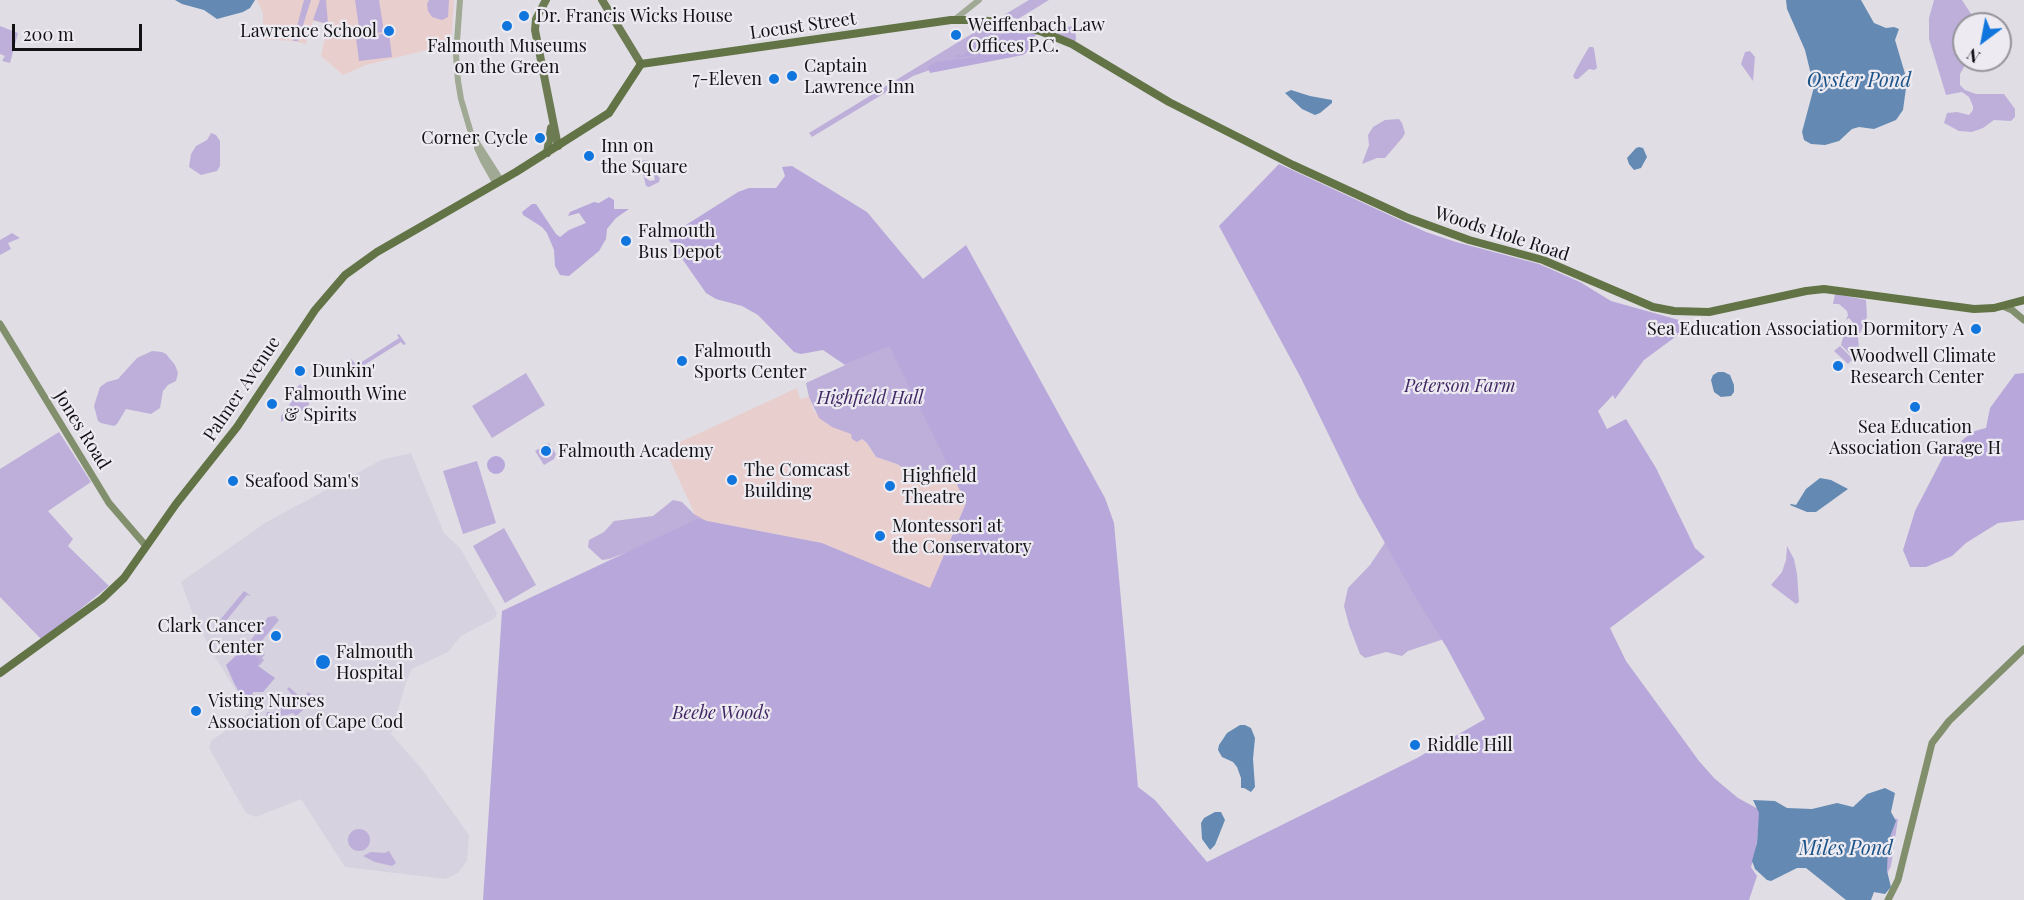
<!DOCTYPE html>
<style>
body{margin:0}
#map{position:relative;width:2024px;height:900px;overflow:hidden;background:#e0dee4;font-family:"Playfair Display",serif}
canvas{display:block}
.north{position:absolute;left:1952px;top:12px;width:60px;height:60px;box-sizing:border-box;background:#edebf1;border:2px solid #959499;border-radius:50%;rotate:212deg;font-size:16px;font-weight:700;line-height:24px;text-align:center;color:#121214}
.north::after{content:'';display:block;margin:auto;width:21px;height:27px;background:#1075dd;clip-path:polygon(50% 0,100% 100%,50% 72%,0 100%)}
.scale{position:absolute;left:12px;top:24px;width:130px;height:27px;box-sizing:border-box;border:3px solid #121214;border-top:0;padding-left:8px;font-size:18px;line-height:21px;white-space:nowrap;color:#121214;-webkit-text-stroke:4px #edebf1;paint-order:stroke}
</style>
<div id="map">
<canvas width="2024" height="900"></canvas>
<div class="north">N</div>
<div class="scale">200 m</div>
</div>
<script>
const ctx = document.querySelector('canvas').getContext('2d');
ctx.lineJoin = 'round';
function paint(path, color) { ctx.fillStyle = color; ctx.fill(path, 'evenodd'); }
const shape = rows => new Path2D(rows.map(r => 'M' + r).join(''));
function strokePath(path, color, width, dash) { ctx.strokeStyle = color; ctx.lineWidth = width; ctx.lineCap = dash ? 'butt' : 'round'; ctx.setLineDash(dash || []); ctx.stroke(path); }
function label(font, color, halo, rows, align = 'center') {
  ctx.font = font + ' "Playfair Display",serif'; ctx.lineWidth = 4.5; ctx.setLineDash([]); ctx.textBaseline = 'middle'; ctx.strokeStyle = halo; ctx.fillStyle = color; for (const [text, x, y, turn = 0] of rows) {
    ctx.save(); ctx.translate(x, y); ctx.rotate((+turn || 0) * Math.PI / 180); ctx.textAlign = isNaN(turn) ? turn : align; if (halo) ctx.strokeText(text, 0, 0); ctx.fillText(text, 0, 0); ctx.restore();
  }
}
paint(shape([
 [411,453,444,533,460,548,497,613,495,618,461,636,448,652,412,669,407,679,391,734,421,768,469,835,467,861,458,873,446,879,345,867,301,799,256,817,246,813,209,748,211,741,242,719,249,712,214,655,195,620,181,582,265,523,381,460]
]), '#d6d2df');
paint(shape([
 [257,0,454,0,451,44,366,65,343,75,321,56,328,24,313,21,306,44,292,41,263,39,263,13],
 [797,388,800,399,809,397,814,411,825,422,860,438,867,443,876,457,897,464,910,472,912,481,910,484,948,466,966,502,930,589,822,543,697,519,665,449]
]), '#e9cece');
paint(shape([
 [304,0,311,0,298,41,293,41],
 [320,0,326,0,328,24,313,20],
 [355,0,379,0,384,32,360,35],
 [429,0,449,0,448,17,442,20,432,17,428,11,427,4],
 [1029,0,1049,0,1018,19,1004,15],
 [1934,0,1962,0,1973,17,1983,24,1964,24,1964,60,1968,60,1960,74,1960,85,1965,90,1976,94,2004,94,2015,109,2015,117,2011,121,1994,120,1983,128,1972,132,1959,131,1944,123,1947,113,1957,112,1969,115,1973,110,1973,106,1969,97,1962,92,1946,95,1929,39,1929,18],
 [0,26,18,33,10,63,2,61,5,56,0,54],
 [997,26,1017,31,1020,55,927,71,913,76,812,137,809,133,983,27],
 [1072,26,1075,27,1076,39,1075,42,1050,31],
 [389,33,392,57,359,61,356,38],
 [1589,47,1593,47,1594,49,1597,68,1594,70,1589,69,1578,79,1575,79,1573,76,1578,66],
 [1750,51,1755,57,1753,81,1741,64,1745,52],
 [1399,119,1402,123,1405,133,1403,137,1385,158,1377,158,1362,164,1369,145,1368,135,1373,127,1385,120],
 [211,133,216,135,220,141,220,166,217,171,201,175,189,167,191,154,196,146,207,140],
 [645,160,655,163,657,166,654,170,651,167,646,169,647,171,645,172,647,179,650,181,655,180,654,175,656,174,660,178,659,182,649,187,646,186,641,166,644,164,643,162,640,164,639,162],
 [12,233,20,238,8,243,11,249,0,255,0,240],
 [1835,294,1866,300,1867,317,1858,338,1860,358,1857,361,1841,345,1845,330,1840,328,1838,334,1836,332,1842,323,1849,331,1855,325,1849,318,1846,320,1848,315,1847,311,1839,304,1833,304],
 [399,334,406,344,403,345,401,342,358,369,360,373,356,376,346,365,351,359,357,365,399,338,397,335],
 [889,345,948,466,908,485,912,481,910,472,897,464,876,457,867,443,862,439,857,442,852,439,851,434,832,427,819,418,809,397,806,383],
 [1840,346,1853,359,1848,364,1834,351],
 [152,351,162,352,166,354,175,365,178,373,176,381,168,385,163,391,160,408,151,414,126,409,117,424,114,426,101,423,98,421,94,406,100,387,107,382,118,379,137,358],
 [526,373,545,405,492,438,472,406],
 [303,383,305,384,309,394,309,405,304,410,293,413,281,422,281,416,292,401,298,386],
 [59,432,91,482,48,511,73,539,68,546,109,586,42,640,0,597,0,469],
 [549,443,556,454,554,459,544,465,535,451],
 [477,461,496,523,463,534,443,471],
 [673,500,682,502,694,514,708,522,609,559,602,560,588,547,589,540,604,532,614,521,653,516],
 [504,528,536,585,505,603,473,546],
 [1386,541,1444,639,1408,651,1402,656,1386,652,1365,658,1360,654,1349,625,1344,606,1348,588,1370,565],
 [1787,546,1794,559,1797,574,1799,602,1796,604,1771,585,1782,572,1786,560],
 [244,591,251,596,247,595,221,627,223,630,221,631,217,619,220,620],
 [275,616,279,620,260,643,263,646,258,645,251,640,268,617],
 [247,643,251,644,265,654,262,658,264,660,259,666,245,648,242,648],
 [289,687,299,696,299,703,300,703,297,709,308,692,315,697,308,701,303,710,296,716,293,713,287,715,270,717,269,720,266,717,267,712,281,712,280,705,274,706,274,697,279,699,284,694,288,700,293,696,287,689],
 [1880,817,1898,819,1891,866,1877,893,1861,885],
 '348 840a11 11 0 1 1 22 0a11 11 0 1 1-22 0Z',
 [389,851,396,863,392,866,375,862,363,856,371,852,385,853]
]), '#bdafda');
paint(shape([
 [1006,28,1036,34,1031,49,1023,55,930,73,928,67,936,62,976,57,1003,34],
 [993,33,997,35,975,55,956,58,956,55,959,54,961,56,991,37],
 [1279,164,1426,232,1456,242,1539,264,1580,282,1611,301,1686,322,1686,329,1644,360,1615,399,1613,395,1598,411,1607,429,1626,419,1656,468,1695,548,1705,557,1610,628,1626,661,1699,761,1714,778,1738,798,1760,810,1756,851,1751,867,1757,876,1749,900,483,900,502,611,697,519,822,543,930,588,966,503,889,346,845,365,823,350,801,354,794,352,758,315,742,306,716,299,706,293,667,237,738,192,749,188,776,188,785,176,782,167,792,166,867,212,923,279,966,245,1105,498,1114,523,1138,787,1155,800,1207,862,1417,758,1485,719,1447,648,1413,593,1358,495,1301,378,1219,226],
 [609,197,614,200,614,209,629,209,616,218,607,229,606,239,599,251,569,276,560,275,555,266,554,250,547,233,542,227,523,215,522,212,532,204,536,204,556,234,560,237,569,230,586,223,579,213,568,216,570,212,594,202,599,203],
 [2024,373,2024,520,1998,523,1966,543,1952,556,1926,567,1910,567,1903,550,1915,511,1943,457,1966,437,1975,431,1986,428,1990,408,2015,374],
 '487 465a9 9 0 1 1 18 0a9 9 0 1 1-18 0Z',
 [245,647,259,660,258,666,275,678,263,692,253,692,252,697,257,699,260,703,259,707,257,710,250,710,248,708,234,683,226,665]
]), '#b8a7da');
paint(shape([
 [175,0,255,0,250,8,243,12,217,19,204,10,182,4],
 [1786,0,1861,0,1874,23,1886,28,1894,27,1899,29,1895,40,1906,77,1906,88,1903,110,1896,120,1874,129,1859,127,1852,129,1839,141,1825,145,1811,144,1804,140,1802,132,1814,87,1805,50,1787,9],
 [1291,90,1310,96,1332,100,1332,103,1320,113,1315,115,1302,109,1285,93],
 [1639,147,1643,148,1647,157,1641,168,1634,170,1629,164,1627,158,1636,148],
 [1718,372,1724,372,1730,375,1734,385,1734,392,1731,396,1721,397,1714,392,1711,380,1713,375],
 [1820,478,1831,480,1848,489,1816,512,1807,512,1790,505,1791,504,1796,505,1806,489],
 [1240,725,1245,725,1251,728,1255,738,1253,759,1255,787,1251,792,1244,788,1241,788,1241,778,1237,767,1233,762,1222,757,1218,750,1219,745,1227,733],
 [1885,788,1895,793,1891,812,1896,821,1888,842,1887,871,1891,887,1885,894,1874,892,1871,900,1846,900,1806,868,1797,868,1771,881,1767,880,1755,869,1752,861,1757,843,1759,813,1753,800,1775,801,1787,808,1812,809,1837,803,1853,807,1867,794],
 [1215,812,1221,812,1225,820,1215,845,1210,850,1202,839,1201,823,1204,818]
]), '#648ab3');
strokePath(shape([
 [460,0,456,55,458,81,461,99,471,133,501,180],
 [954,20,979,0],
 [477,148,483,161,496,184]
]), '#a0a993', 6);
strokePath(shape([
 [2003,306,2012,310,2024,320],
 [0,324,109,503,146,546],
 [1888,900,1898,880,1932,743,1949,721,2024,649]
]), '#818f6d', 7);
strokePath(shape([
 [546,0,536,19,535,30,558,146],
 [602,0,641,64],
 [547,153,551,128]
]), '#6c7b52', 8);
strokePath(shape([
 [0,673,102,599,124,578,176,504,237,427,315,310,345,275,377,252,516,172,609,113,641,64,951,20,979,20,1006,23,1040,31,1072,44,1169,102,1293,165,1406,217,1469,240,1543,260,1653,307,1674,311,1709,312,1806,291,1824,289,1974,309,1994,308,2024,300]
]), '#627346', 8);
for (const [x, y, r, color] of [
 [524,16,6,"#1075dd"],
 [507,26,6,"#1075dd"],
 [389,31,6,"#1075dd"],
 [956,35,6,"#1075dd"],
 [792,76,6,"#1075dd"],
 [774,79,6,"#1075dd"],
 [540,138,6,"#1075dd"],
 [589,156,6,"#1075dd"],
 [626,241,6,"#1075dd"],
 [1976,329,6,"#1075dd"],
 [682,361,6,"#1075dd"],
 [1838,366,6,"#1075dd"],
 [300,371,6,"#1075dd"],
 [272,404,6,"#1075dd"],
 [1915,407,6,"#1075dd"],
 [546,451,6,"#1075dd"],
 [732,480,6,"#1075dd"],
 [233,481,6,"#1075dd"],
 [890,486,6,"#1075dd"],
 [880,536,6,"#1075dd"],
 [276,636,6,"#1075dd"],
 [323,662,8,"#1075dd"],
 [196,711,6,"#1075dd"],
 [1415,745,6,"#1075dd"]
]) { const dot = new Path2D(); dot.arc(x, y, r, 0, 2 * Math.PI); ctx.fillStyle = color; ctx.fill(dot); strokePath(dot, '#edebf1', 2); }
label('18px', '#121214', '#edebf1', [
 ["Dr. Francis Wicks House",536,16],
 ["Weiffenbach Law",968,25],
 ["Offices P.C.",968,46],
 ["Lawrence School",377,31,"right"],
 ["Falmouth Museums",507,46,"center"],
 ["on the Green",507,67,"center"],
 ["Captain",804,66],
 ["Lawrence Inn",804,87],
 ["7-Eleven",762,79,"right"],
 ["Corner Cycle",528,138,"right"],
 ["Inn on",601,146],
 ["the Square",601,167],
 ["Falmouth",638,231],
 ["Bus Depot",638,252],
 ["Sea Education Association Dormitory A",1964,329,"right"],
 ["Falmouth",694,351],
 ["Sports Center",694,372],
 ["Woodwell Climate",1850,356],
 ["Research Center",1850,377],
 ["Dunkin'",312,371],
 ["Falmouth Wine",284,394],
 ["& Spirits",284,415],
 ["Sea Education",1915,427,"center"],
 ["Association Garage H",1915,448,"center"],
 ["Falmouth Academy",558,451],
 ["The Comcast",744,470],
 ["Building",744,491],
 ["Highfield",902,476],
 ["Theatre",902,497],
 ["Seafood Sam's",245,481],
 ["Montessori at",892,526],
 ["the Conservatory",892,547],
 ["Clark Cancer",264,626,"right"],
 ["Center",264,647,"right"],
 ["Falmouth",336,652],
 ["Hospital",336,673],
 ["Visting Nurses",208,701],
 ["Association of Cape Cod",208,722],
 ["Riddle Hill",1427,745]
], 'left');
label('18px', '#121214', '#edebf1', [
 ["Locust Street",803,26,-8],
 ["Woods Hole Road",1502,234,18],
 ["Palmer Avenue",242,389,-56],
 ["Jones Road",82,430,58]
]);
label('italic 18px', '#412865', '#edebf1', [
 ["Peterson Farm",1460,386],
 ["Highfield Hall",870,398],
 ["Beebe Woods",721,713]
]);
label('italic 20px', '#1b5287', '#edebf1', [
 ["Oyster Pond",1859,81],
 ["Miles Pond",1846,849]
]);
</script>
